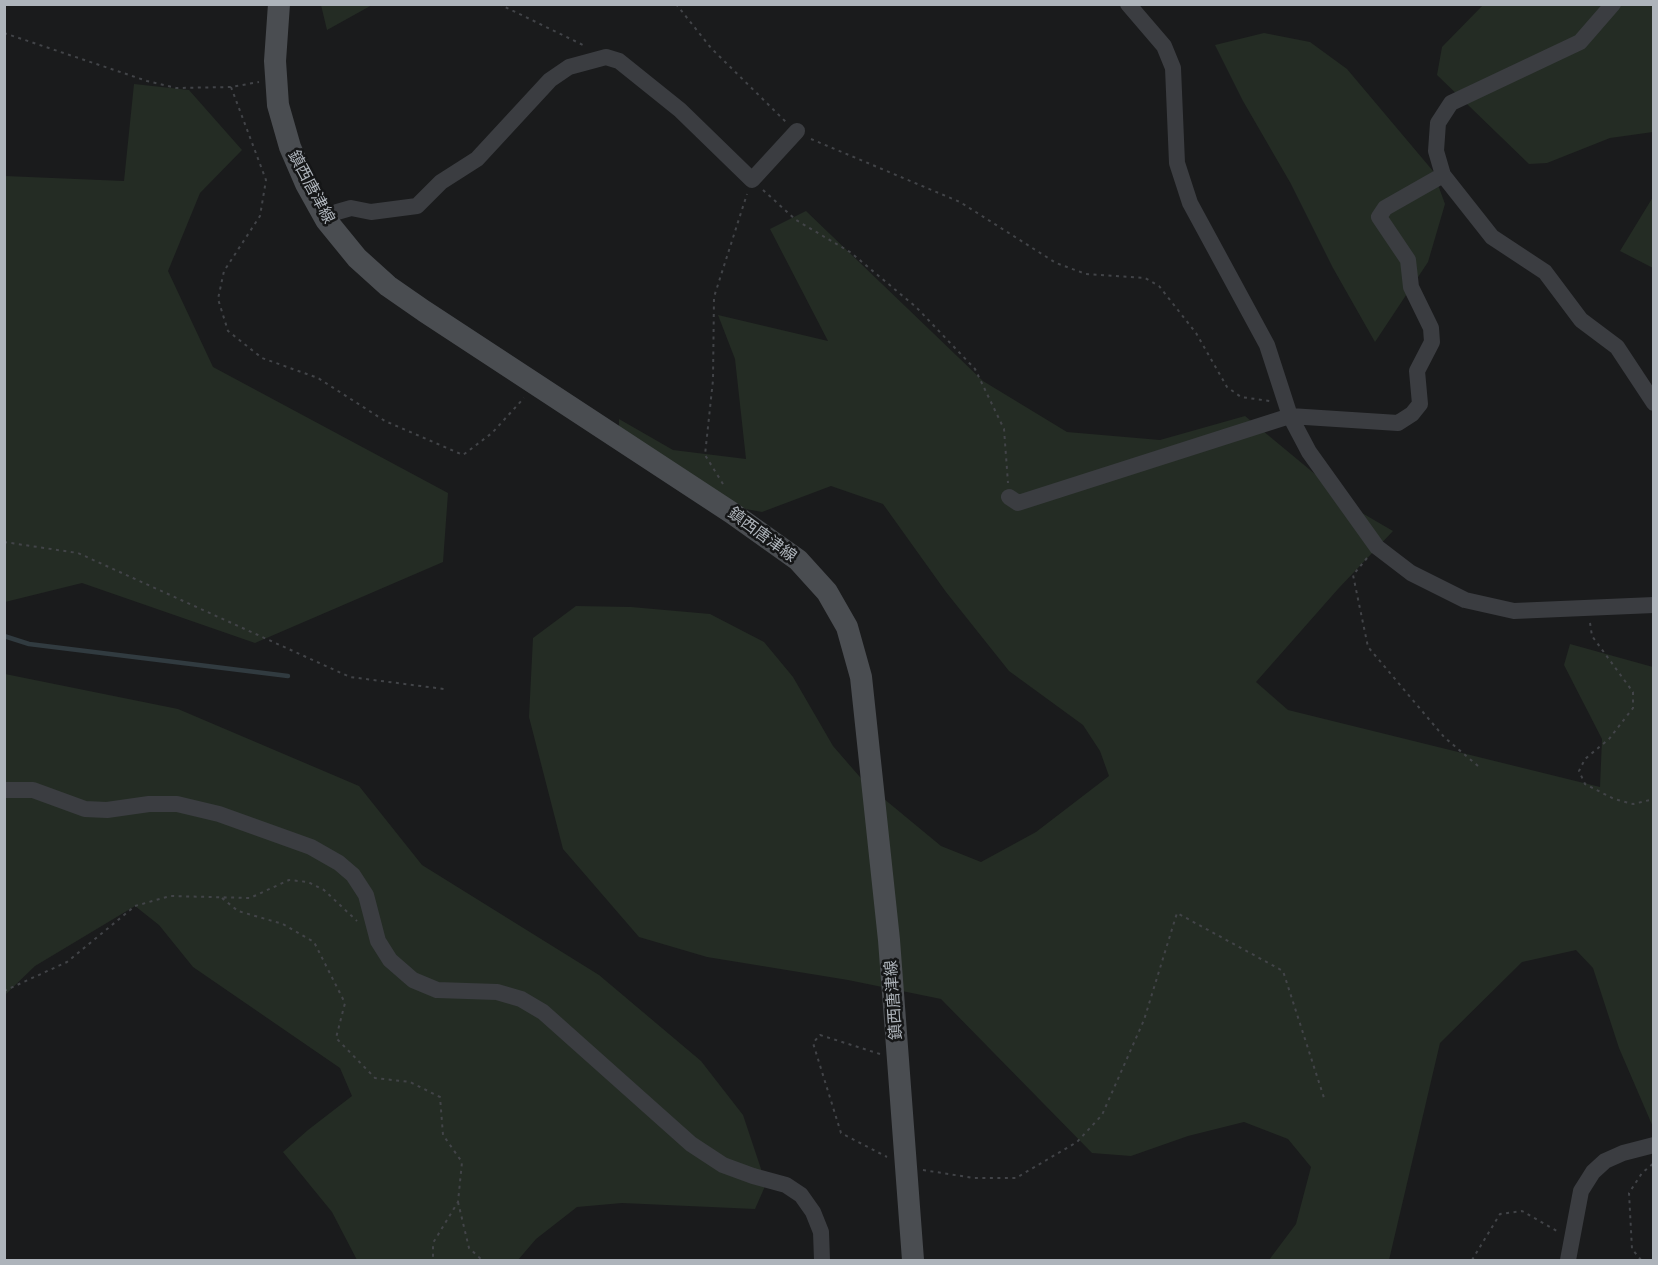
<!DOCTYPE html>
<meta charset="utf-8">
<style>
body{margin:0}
#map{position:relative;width:1658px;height:1265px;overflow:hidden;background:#1a1b1c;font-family:Figtree,sans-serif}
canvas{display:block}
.frame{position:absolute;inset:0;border:6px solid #aeb4bb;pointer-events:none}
</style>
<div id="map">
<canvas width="1658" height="1265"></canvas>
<div class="frame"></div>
</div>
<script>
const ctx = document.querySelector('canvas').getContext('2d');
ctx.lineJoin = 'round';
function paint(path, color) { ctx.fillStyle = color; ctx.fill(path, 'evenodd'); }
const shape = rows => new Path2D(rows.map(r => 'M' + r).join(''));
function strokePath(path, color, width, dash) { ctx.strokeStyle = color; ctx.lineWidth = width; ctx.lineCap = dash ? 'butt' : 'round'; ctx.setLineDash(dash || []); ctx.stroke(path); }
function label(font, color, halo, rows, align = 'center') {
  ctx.font = font + ' Figtree,"Noto Sans JP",sans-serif'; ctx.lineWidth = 5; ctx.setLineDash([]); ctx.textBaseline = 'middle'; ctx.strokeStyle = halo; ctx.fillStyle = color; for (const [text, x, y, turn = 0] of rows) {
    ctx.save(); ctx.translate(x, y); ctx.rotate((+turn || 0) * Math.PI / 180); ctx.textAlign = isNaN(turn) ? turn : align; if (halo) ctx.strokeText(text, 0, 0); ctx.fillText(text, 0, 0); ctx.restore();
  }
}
paint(shape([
 [321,5,321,4,372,5,327,30],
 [1483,5,1653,5,1653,132,1610,138,1547,163,1529,164,1437,75,1442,47],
 [1264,33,1310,42,1347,69,1433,171,1445,204,1428,262,1375,342,1333,268,1291,184,1243,101,1215,45],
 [134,84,189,90,242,150,200,193,168,271,213,367,448,493,443,562,255,643,82,583,5,602,5,176,124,181],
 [1653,197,1654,268,1653,268,1620,251],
 [806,211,983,381,1067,432,1160,440,1245,416,1362,513,1393,531,1338,589,1256,682,1288,710,1600,787,1602,739,1564,665,1570,644,1653,667,1653,1127,1619,1048,1593,968,1576,950,1522,962,1440,1043,1389,1260,1269,1260,1296,1224,1311,1167,1288,1139,1244,1122,1188,1136,1131,1156,1092,1153,941,999,848,980,707,957,639,937,563,849,529,717,533,638,576,606,631,607,710,614,764,642,793,677,833,746,866,784,941,846,981,862,1036,832,1109,776,1100,751,1083,725,1009,671,946,592,883,504,831,486,762,512,735,507,619,429,619,419,673,450,746,459,735,359,718,315,828,341,770,229],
 [5,674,178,709,359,786,422,865,599,975,701,1061,743,1115,766,1184,755,1209,622,1203,577,1207,536,1239,518,1260,357,1260,332,1212,283,1152,308,1130,352,1096,340,1068,193,967,159,925,135,906,35,966,5,995]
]), '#242c24');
strokePath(shape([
 [4,636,29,644,288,676]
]), '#313b40', 4.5);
strokePath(shape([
 [499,4,585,46],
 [676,4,711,48,786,122],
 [4,33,147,81,176,88,231,87,259,82],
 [231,87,266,180,260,216,224,271,218,299,228,331,262,358,318,378,385,421,463,455,492,433,524,398],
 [811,139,960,202,1056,263,1086,274,1145,278,1159,286,1196,333,1227,387,1241,397,1270,401],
 [763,190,796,220,850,252,916,307,975,369,1004,429,1008,483],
 [723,484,705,455,713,380,714,297,747,194],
 [4,542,78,553,350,677,444,689],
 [1367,558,1353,575,1368,647,1444,737,1478,766],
 [1590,623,1592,636,1633,692,1633,708,1609,739,1585,759,1579,771,1585,784,1614,799,1633,804,1654,799],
 [222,898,238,911,283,924,314,942,345,1003,336,1038,375,1078,410,1082,440,1097,443,1135,462,1162,458,1202,433,1243,433,1260],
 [4,991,67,962,135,906,170,896,250,898,289,880,308,882,324,890,357,921],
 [880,1054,820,1035,813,1043,841,1133,887,1157],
 [923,1170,974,1178,1016,1178,1077,1142,1102,1115,1144,1020,1177,913,1283,971,1325,1101],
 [458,1202,469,1248,482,1260],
 [1472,1260,1500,1214,1522,1211,1557,1231],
 [1641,1260,1632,1249,1629,1193,1642,1173,1654,1163]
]), '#424448', 2, [3, 4.5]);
strokePath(shape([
 [1128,4,1164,46,1173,68,1177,163,1190,203,1267,345,1290,416,1309,452,1377,547,1411,573,1465,600,1514,611,1654,605],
 [1613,4,1580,42,1451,103,1438,123,1436,151,1443,175,1492,237,1545,272,1581,320,1617,347,1654,403],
 [326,220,337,212,351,208,371,212,417,206,441,182,477,159,550,80,569,67,606,57,619,61,680,110,752,180,797,131],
 [1009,497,1018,503,1290,416,1398,423,1412,414,1420,404,1417,371,1432,342,1431,328,1411,287,1408,260,1379,217,1385,208,1443,175],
 [4,790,33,790,85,809,107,810,149,804,177,804,219,814,311,847,339,863,353,875,366,895,378,941,390,960,413,980,437,990,497,992,521,999,543,1012,691,1144,723,1165,753,1176,786,1185,801,1195,813,1212,821,1232,822,1260],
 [1568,1260,1581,1191,1593,1172,1605,1161,1623,1153,1654,1145]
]), '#3b3d41', 16);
strokePath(shape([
 [279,4,275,61,278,105,290,147,306,184,326,220,357,258,388,286,424,311,732,513,798,560,827,592,847,627,861,677,889,940,913,1260]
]), '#4a4d51', 22);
label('16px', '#aeb4bb', '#151617', [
 ["鎮西唐津線",311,187,62],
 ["鎮西唐津線",762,535,36],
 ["鎮西唐津線",894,1000,-94]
]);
</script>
